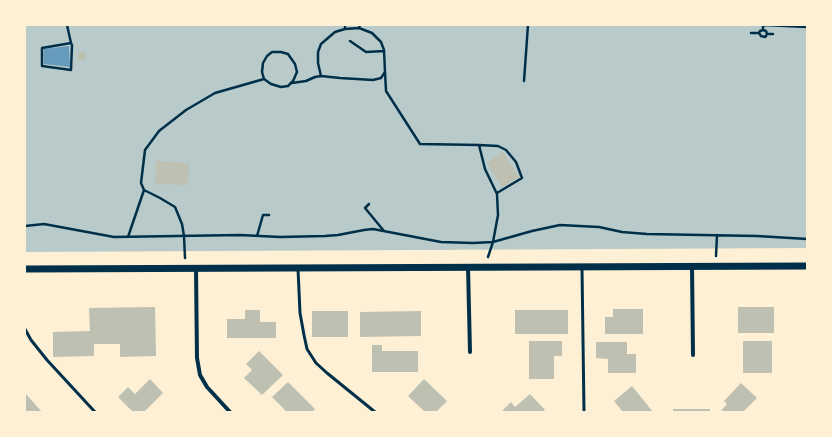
<!DOCTYPE html>
<style>
body{margin:0}
#map{position:relative;width:832px;height:437px;overflow:hidden;background:#fdf0d5;font-family:"DejaVu Sans",sans-serif}
canvas{display:block}
.frame{position:absolute;inset:0;border:26px solid #fdf0d5;pointer-events:none}
</style>
<div id="map">
<canvas width="832" height="437"></canvas>
<div class="frame"></div>
</div>
<script>
const ctx = document.querySelector('canvas').getContext('2d');
ctx.lineJoin = 'round';
function paint(path, color) { ctx.fillStyle = color; ctx.fill(path, 'evenodd'); }
const shape = rows => new Path2D(rows.map(r => 'M' + r).join(''));
function strokePath(path, color, width, dash) { ctx.strokeStyle = color; ctx.lineWidth = width; ctx.lineCap = dash ? 'butt' : 'round'; ctx.setLineDash(dash || []); ctx.stroke(path); }
paint(shape([
 [25,25,807,25,807,248,25,252]
]), '#b9caca');
paint(shape([
 [69,46,70,67,44,64,44,49]
]), '#669bbc');
paint(shape([
 [78,52,86,52,86,60,78,60],
 [503,152,519,177,502,188,487,163],
 [156,161,189,163,188,185,155,184],
 [155,307,156,356,120,357,120,344,94,344,94,356,53,357,53,332,90,331,89,308],
 [738,307,774,307,774,333,738,333],
 [613,309,643,309,643,334,605,334,605,317,613,317],
 [245,310,260,310,260,322,276,322,276,338,227,338,227,319,245,319],
 [515,310,568,310,568,334,515,334],
 [312,311,348,311,348,337,312,337],
 [421,311,421,336,360,337,360,312],
 [529,341,562,341,562,356,554,356,554,379,529,379],
 [743,341,772,341,772,373,743,373],
 [596,342,627,342,627,354,636,354,636,373,608,373,608,359,596,358],
 [372,345,382,345,382,351,418,351,418,372,372,372],
 [259,351,283,375,262,395,244,378,252,370,246,364],
 [150,379,163,393,144,412,133,412,118,397,128,387,135,394],
 [424,379,447,401,436,412,425,412,408,396],
 [288,382,315,409,312,412,287,412,272,397],
 [741,383,757,398,743,412,720,412,727,404,724,401],
 [632,386,653,412,623,412,614,401],
 [25,393,42,412,25,412],
 [530,394,545,410,543,412,501,412,511,402,515,407],
 [673,409,710,409,710,412,673,412]
]), '#bec0b2');
strokePath(shape([
 [67,25,71,43,72,45,71,70,42,66,42,48,71,43],
 [360,25,359,28,372,33,381,42,384,50,385,72],
 [764,25,807,27],
 [345,29,359,28],
 [763,30,766,31,767,34,766,36,765,37,761,36,759,33,760,31,763,30,763,25],
 [751,33,759,33],
 [767,34,773,34],
 [350,41,366,52,384,51],
 [321,76,340,78,373,80,381,78,385,72,386,91,420,144,479,145,485,169,497,194,498,215,493,242,488,257],
 [524,81,528,25],
 [292,83,306,81,315,77,321,76,318,63,318,52,321,44,335,32,345,29,345,25],
 [479,145,498,146,506,150,516,162,522,178,497,193],
 [144,190,141,183,145,150,159,131,186,110,215,93,264,79,262,72,263,63,267,56,272,52,281,52,288,54,295,64,297,72,293,81,288,86,281,87,271,84,264,79],
 [369,204,365,208,384,231],
 [25,226,44,224,114,237,240,235,280,237,325,236,338,235,364,230,373,229,441,242,473,243,493,242,532,231,560,225,599,227,622,232,647,234,757,236,807,239],
 [257,236,263,215,269,215],
 [128,237,144,190,160,198,175,207,182,224,184,236,185,258],
 [716,256,717,235]
]), '#003049', 2.5);
strokePath(shape([
 [582,268,584,412],
 [298,269,300,313,304,335,307,349,316,363,327,373,375,412],
 [25,329,31,340,47,360,95,412]
]), '#003049', 3);
strokePath(shape([
 [692,266,693,355],
 [468,267,470,352],
 [196,269,197,358,200,375,207,387,230,412]
]), '#003049', 4);
strokePath(shape([
 [25,269,807,266]
]), '#003049', 7);
</script>
